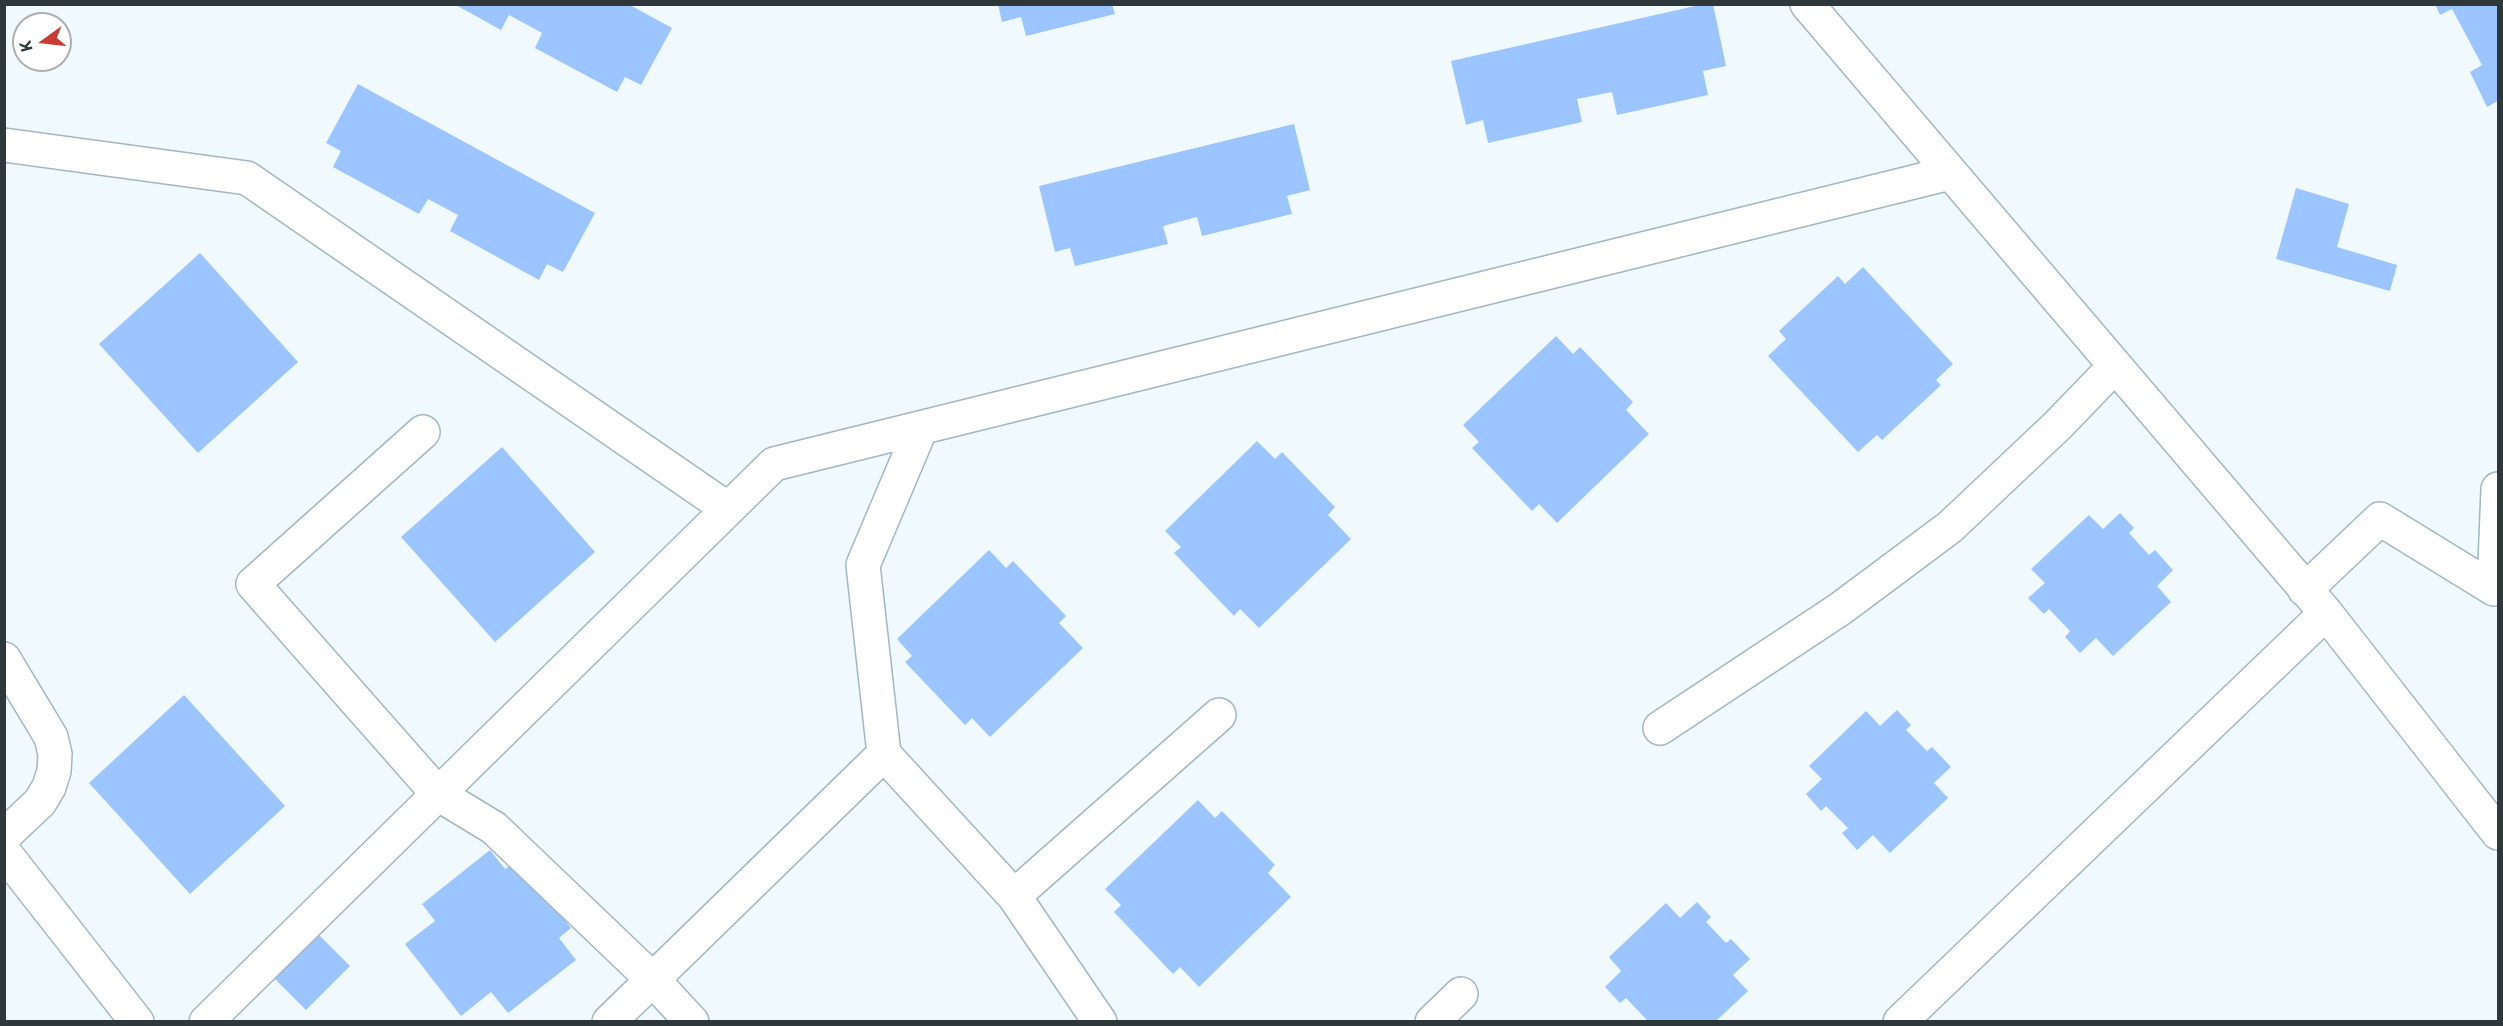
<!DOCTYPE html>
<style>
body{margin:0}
#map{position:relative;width:2503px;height:1026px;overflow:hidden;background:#f0f9fd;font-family:Roboto,sans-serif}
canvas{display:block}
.frame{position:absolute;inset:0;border:6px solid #2e373a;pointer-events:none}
.north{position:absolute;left:12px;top:12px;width:60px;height:60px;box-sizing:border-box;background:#fff;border:2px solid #abafb0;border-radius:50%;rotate:255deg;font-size:16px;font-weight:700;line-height:24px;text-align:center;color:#2e373a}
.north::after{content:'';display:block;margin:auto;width:21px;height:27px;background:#c93c34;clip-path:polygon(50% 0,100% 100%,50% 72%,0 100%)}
</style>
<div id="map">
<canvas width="2503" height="1026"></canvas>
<div class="frame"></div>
<div class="north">K</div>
</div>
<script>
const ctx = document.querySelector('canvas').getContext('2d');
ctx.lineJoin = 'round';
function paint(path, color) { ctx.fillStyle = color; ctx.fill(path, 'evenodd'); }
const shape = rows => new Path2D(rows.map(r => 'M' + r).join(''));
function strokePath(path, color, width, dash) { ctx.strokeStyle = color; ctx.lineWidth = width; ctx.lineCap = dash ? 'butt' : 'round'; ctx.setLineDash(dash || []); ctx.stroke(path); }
paint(shape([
 [454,4,628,4,672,28,641,85,625,77,617,92,535,48,542,33,509,15,501,30],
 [998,4,1112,4,1115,14,1026,36,1021,17,1002,22],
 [1704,4,1713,4,1726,66,1703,71,1708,95,1617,115,1612,92,1577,99,1582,122,1488,143,1483,120,1466,125,1451,61],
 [2435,4,2498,4,2498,101,2487,107,2470,72,2482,65,2452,9,2440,15],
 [358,84,595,213,563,272,547,264,539,280,450,231,458,215,428,199,419,214,333,167,341,151,326,143],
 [1294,124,1310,190,1287,196,1292,214,1202,236,1197,217,1182,221,1163,226,1168,244,1075,266,1070,248,1055,252,1039,186],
 [2296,188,2349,204,2337,247,2397,265,2390,291,2276,259],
 [200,253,298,362,198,453,99,344],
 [1863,267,1953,364,1936,380,1941,385,1882,440,1877,435,1858,452,1768,356,1786,339,1779,331,1838,276,1845,284],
 [1556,336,1573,354,1580,347,1633,402,1626,410,1649,434,1557,523,1539,504,1532,511,1472,448,1479,442,1463,425],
 [1257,441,1275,459,1282,452,1335,507,1328,515,1351,539,1259,628,1240,609,1234,616,1174,553,1181,547,1165,531],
 [502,447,595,552,495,642,401,537],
 [2120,513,2134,528,2129,533,2149,555,2155,550,2173,570,2157,586,2171,602,2113,656,2096,638,2080,653,2065,637,2070,631,2049,609,2044,614,2028,598,2045,583,2031,569,2089,515,2103,529],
 [989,550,1006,568,1013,561,1066,616,1059,623,1083,648,990,737,972,718,965,725,905,662,912,656,897,639],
 [184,695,285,806,190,894,89,783],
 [1897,710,1911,725,1906,730,1927,751,1932,747,1951,767,1934,783,1948,798,1890,853,1873,835,1857,850,1842,833,1848,828,1826,806,1821,811,1806,794,1822,779,1809,766,1866,711,1880,726],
 [1198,800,1215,818,1222,811,1275,865,1268,873,1291,897,1199,987,1180,967,1173,974,1114,912,1121,905,1105,889],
 [490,850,505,869,518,860,571,928,559,938,576,960,508,1013,491,992,461,1016,405,944,435,921,422,904],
 [1697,902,1711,917,1706,922,1726,943,1731,939,1750,959,1733,975,1748,991,1715,1022,1646,1022,1647,1020,1626,998,1620,1003,1605,987,1621,971,1609,957,1666,903,1680,918],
 [317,933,350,966,306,1010,273,977]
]), '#9cc5ff');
const minor = shape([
 [1807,4,2326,613,2498,833],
 [4,145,247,178,728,509],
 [423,432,253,584,438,794,494,828,652,979,692,1022],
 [2305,590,2380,519,2494,589,2498,489],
 [4,659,51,737,55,754,54,771,49,787,40,802,4,836],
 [1660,728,1840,609,1950,527,2058,425,2115,366],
 [884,754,1014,896,1100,1022],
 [4,852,137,1022],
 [1014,896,1219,715],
 [206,1022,774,464,1950,173],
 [609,1022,884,754,863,565,921,428],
 [1432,1022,1461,994],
 [1900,1022,2326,613]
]);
strokePath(minor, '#a2b7c0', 36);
strokePath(minor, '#fff', 33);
</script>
